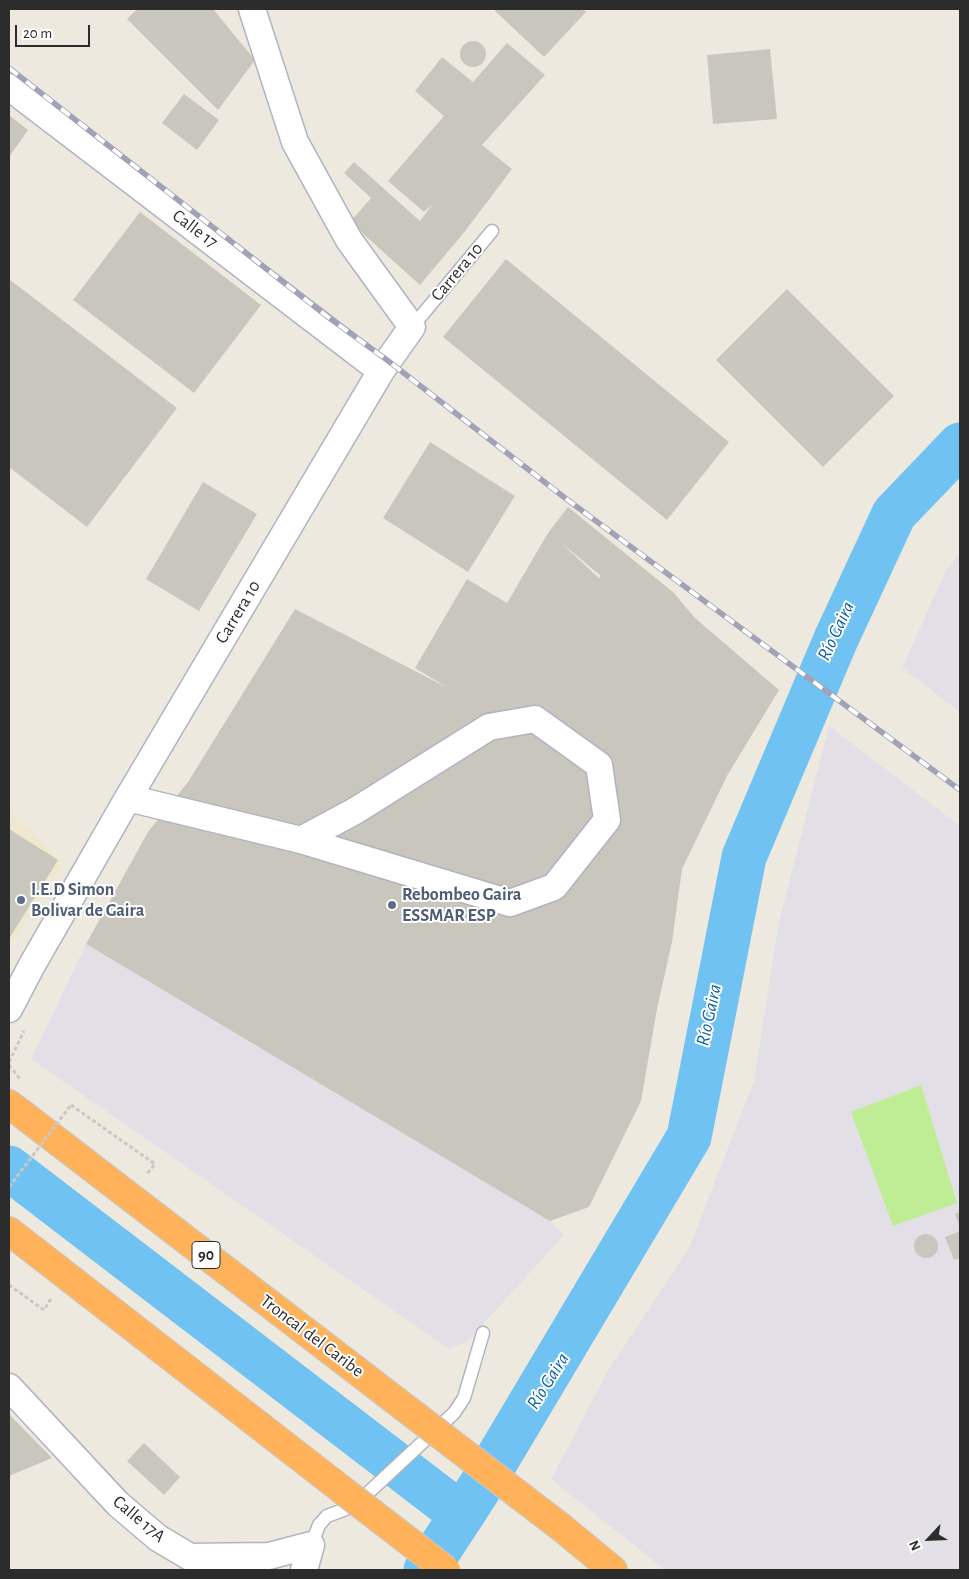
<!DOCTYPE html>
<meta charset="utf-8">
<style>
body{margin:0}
#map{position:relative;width:969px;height:1579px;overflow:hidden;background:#eee9df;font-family:"Alegreya Sans",sans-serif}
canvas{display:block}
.frame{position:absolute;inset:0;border:10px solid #2c2c2c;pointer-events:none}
.north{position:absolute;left:904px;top:1514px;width:50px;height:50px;-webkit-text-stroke:4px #fff;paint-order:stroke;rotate:245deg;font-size:14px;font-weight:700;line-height:20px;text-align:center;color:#2c2c2c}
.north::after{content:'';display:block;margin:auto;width:18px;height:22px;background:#2c2c2c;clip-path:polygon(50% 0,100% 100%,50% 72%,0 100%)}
.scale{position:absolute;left:15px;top:25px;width:75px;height:22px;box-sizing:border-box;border:2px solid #2c2c2c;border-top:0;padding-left:6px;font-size:15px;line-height:18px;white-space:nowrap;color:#2c2c2c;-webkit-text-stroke:4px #fff;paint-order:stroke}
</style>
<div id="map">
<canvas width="969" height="1579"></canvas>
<div class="frame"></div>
<div class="north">N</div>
<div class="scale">20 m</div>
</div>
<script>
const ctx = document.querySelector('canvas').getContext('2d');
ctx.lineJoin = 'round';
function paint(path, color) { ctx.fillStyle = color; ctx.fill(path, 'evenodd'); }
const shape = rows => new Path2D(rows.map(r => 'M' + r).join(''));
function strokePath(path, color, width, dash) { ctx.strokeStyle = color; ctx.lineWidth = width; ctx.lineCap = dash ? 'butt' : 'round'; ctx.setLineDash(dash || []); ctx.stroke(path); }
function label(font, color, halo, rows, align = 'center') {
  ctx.font = font + ' "Alegreya Sans",sans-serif'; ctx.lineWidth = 4; ctx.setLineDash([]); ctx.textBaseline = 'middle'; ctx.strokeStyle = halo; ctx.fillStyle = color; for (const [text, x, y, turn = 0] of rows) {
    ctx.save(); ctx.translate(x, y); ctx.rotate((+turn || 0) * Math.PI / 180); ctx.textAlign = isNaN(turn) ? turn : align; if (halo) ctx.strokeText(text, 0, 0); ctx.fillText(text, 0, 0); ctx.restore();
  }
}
paint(shape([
 [960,554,960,712,902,668,947,568],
 [829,726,960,826,960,1570,665,1570,551,1479,609,1369,689,1248,754,1081,779,922],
 [86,944,550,1221,564,1235,468,1341,449,1349,31,1059]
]), '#e2dfe7');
paint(shape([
 [9,811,64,863,9,949]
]), '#f0e8ce');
paint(shape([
 [921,1085,957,1203,893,1226,851,1112]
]), '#bfed96');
strokePath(shape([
 [9,1168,462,1515,490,1471,689,1137,744,857,836,639,894,514,960,445],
 [426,1570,478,1490]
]), '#70c2f2', 45);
paint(shape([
 [137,9,213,9,255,60,218,110,127,19],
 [493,9,583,9,586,12,544,57],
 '460 54a13 13 0 1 1 26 0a13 13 0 1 1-26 0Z',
 [507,43,545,75,482,145,512,169,466,230,420,285,350,222,371,198,344,173,354,162,420,221,433,204,424,212,388,181,444,116,415,91,442,57,473,82],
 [770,49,777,119,713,124,707,55],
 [184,94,219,120,197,150,162,123],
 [9,115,28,130,9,157],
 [140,212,261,305,194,393,73,300],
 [506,259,729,442,667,520,443,337],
 [9,279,177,408,87,527,9,467],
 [787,289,894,396,823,467,716,360],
 [430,442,515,496,468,572,383,518],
 [203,482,257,514,199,611,146,579],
 [568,507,674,593,695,618,779,690,727,776,682,869,672,942,657,1009,641,1101,589,1207,550,1221,86,944,148,832,188,782,295,609,448,688,415,668,467,579,507,603,548,533],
 [559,541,601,576,599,578],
 [9,829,58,860,9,939],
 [960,1212,960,1227,955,1214],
 [960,1231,960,1258,954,1260,945,1237],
 '914 1246a12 12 0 1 1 24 0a12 12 0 1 1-24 0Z',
 [9,1414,52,1458,9,1476],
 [144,1443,180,1477,164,1495,127,1461]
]), '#c9c7bd');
const lane = shape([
 [412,327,492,231],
 [311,1545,319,1525,327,1516,354,1506,454,1413,464,1398,483,1333]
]);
const street = shape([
 [9,87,381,371],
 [128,798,301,840,510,903,554,887,607,820,599,765,535,719,489,727,355,811,301,840],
 [9,1009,32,965,128,798,381,371,412,327,349,240,295,142,252,9],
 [9,1387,118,1504,158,1538,190,1557,269,1556,311,1545,304,1570]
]);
const highway = shape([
 [9,1104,404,1407],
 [9,1231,341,1489],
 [562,1528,613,1570]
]);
strokePath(lane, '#b2b3c0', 15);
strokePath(street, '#b2b3c0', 29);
strokePath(highway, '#c8c8c8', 30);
strokePath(shape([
 [9,1062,24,1031],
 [9,1065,20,1079],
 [71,1105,155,1164,146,1175],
 [9,1285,44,1310,52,1297]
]), '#c8c8c8', 3, [4, 2.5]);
strokePath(lane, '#fff', 12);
strokePath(street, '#fff', 26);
strokePath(highway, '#ffb259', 28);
const rail = shape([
 [9,68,328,317,387,360,569,501,960,790]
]);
strokePath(rail, '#a1a2b7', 5.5);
strokePath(rail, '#fff', 4, [11]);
const highwayBridge = shape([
 [404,1407,562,1528],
 [341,1489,446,1570]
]);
strokePath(highwayBridge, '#c8c8c8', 30, []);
strokePath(shape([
 [9,1187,71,1105]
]), '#c8c8c8', 3, [4, 2.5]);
strokePath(highwayBridge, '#ffb259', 28);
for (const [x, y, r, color] of [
 [21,900,5,"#5c6f8a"],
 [392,905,5,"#5c6f8a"]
]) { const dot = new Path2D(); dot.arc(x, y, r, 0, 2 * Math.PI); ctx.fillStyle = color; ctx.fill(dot); strokePath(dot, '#fff', 2); }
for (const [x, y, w] of [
 [206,1255,28]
]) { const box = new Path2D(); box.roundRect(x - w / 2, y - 13.5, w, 27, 4); ctx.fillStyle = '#fff'; ctx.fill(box); strokePath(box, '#2c2c2c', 1); }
label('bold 16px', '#2c2c2c', null, [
 ["90",206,1255]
]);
label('18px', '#2c2c2c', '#fff', [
 ["Calle 17",195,229,37],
 ["Carrera 10",457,272,-50],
 ["Carrera 10",238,612,-59],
 ["Troncal del Caribe",312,1336,37],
 ["Calle 17A",139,1519,40]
]);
label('bold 18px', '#4e5e75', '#fff', [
 ["I.E.D Simon",31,890],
 ["Bolivar de Gaira",31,911],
 ["Rebombeo Gaira",402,895],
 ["ESSMAR ESP",402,916]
], 'left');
label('italic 19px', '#0a5fa3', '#fff', [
 ["Río Gaira",836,631,-65],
 ["Río Gaira",709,1015,-78],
 ["Río Gaira",548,1381,-58]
]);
</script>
